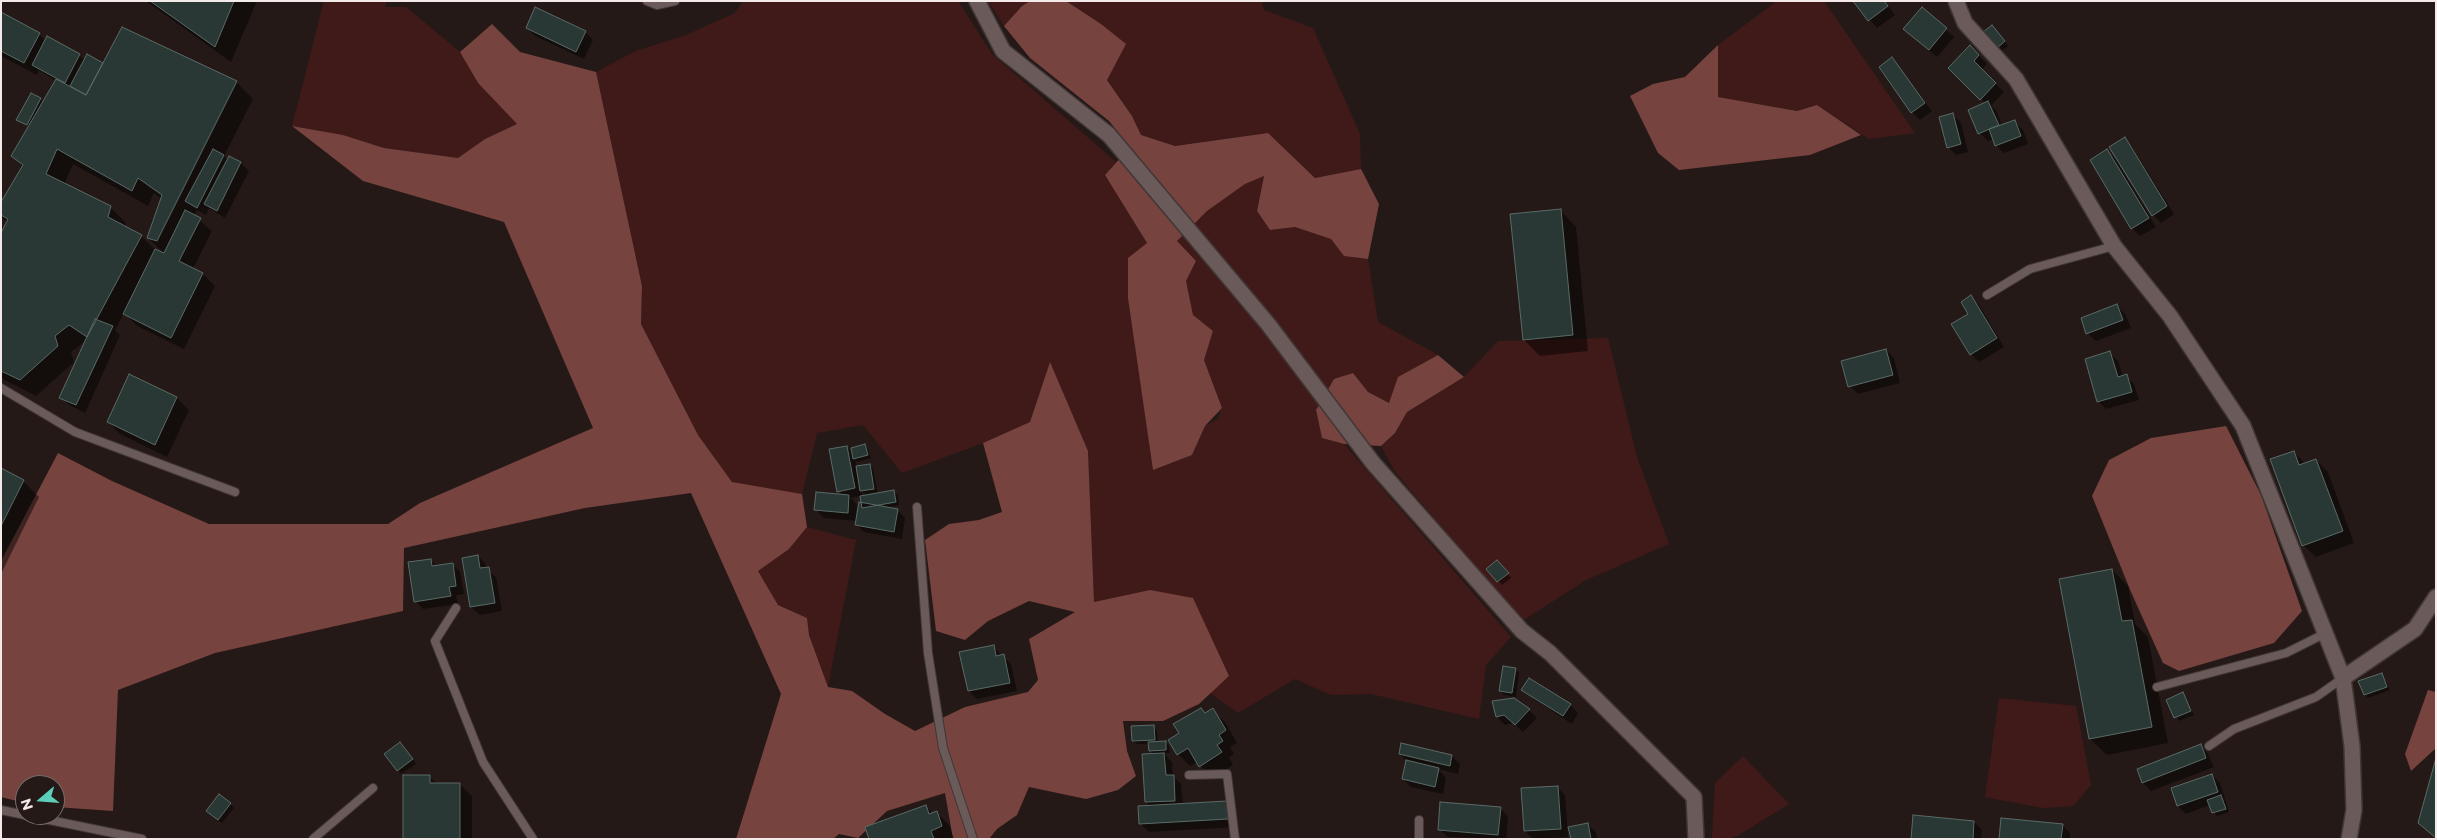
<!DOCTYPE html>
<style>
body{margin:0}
#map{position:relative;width:2437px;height:840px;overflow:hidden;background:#251917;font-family:Montserrat,sans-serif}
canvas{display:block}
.frame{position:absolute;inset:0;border:2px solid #f3eae9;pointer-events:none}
.north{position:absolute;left:15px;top:775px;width:50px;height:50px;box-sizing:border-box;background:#251917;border:1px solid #776d6b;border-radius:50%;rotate:252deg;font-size:14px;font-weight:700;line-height:20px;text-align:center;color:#f3eae9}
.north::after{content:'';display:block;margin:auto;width:18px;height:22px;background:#5cceba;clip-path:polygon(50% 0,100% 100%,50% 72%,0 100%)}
</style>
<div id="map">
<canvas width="2437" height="840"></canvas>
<div class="frame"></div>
<div class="north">N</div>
</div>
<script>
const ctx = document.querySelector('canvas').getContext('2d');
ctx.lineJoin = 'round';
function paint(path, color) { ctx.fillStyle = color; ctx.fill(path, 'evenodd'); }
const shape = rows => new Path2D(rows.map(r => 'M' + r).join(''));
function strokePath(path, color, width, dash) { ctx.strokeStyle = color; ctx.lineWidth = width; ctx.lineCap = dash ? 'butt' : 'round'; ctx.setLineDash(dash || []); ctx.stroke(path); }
paint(shape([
 [324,1,387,1,385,7,406,7,460,52,478,83,517,124,485,139,458,158,384,148,343,135,292,126],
 [743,1,958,1,992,54,1116,162,1105,175,1147,243,1142,391,1153,470,1192,455,1205,426,1218,419,1222,408,1204,360,1213,331,1193,315,1186,281,1196,261,1176,241,1207,211,1245,184,1264,176,1257,211,1270,230,1295,227,1331,239,1345,256,1368,259,1378,322,1438,355,1398,377,1390,403,1334,379,1316,411,1322,438,1344,444,1511,637,1486,665,1479,719,1371,694,1331,695,1295,679,1238,713,1210,693,1229,676,1150,590,1094,602,1088,451,1050,363,1030,422,983,443,902,473,863,425,817,433,802,494,732,482,698,435,641,324,642,286,596,72,636,51,686,35,735,13],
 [988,1,1030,1,1022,6,1004,26],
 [1066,1,1261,1,1264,10,1313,28,1360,134,1361,169,1315,178,1268,133,1175,146,1141,135,1132,116,1107,79,1101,24],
 [1777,1,1824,1,1915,133,1869,139,1817,105,1797,111,1718,97,1718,45],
 [1608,338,1637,457,1669,544,1586,580,1522,621,1395,472,1381,446,1395,433,1407,412,1464,377,1498,341],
 [807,527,856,540,828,687,809,634,807,618,778,605,757,570,789,549],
 [1999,698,2076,706,2091,785,2073,806,2043,808,1985,797],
 [1743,756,1789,804,1737,836,1727,839,1712,839,1715,783]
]), '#401a19');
paint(shape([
 [1030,1,1066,1,1101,24,1126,44,1107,80,1132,116,1141,135,1175,146,1268,133,1315,178,1361,169,1379,204,1368,259,1344,256,1331,239,1295,227,1270,230,1257,211,1264,176,1245,184,1207,211,1177,241,1196,261,1186,281,1193,315,1213,331,1204,360,1222,408,1205,426,1192,455,1153,470,1128,298,1128,258,1147,243,1105,175,1130,147,1109,121,1030,58,1004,26,1022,6],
 [492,24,520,52,596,72,642,286,641,324,698,435,732,482,802,494,807,527,789,549,758,571,778,605,807,618,809,635,828,687,852,691,885,714,915,731,965,707,1028,692,1038,680,1029,639,1075,612,1029,601,988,621,965,640,936,631,925,540,949,524,979,520,1002,512,983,443,1030,422,1050,362,1088,451,1094,602,1150,590,1193,598,1229,676,1199,704,1163,721,1123,721,1127,751,1136,776,1118,790,1086,799,1029,787,1017,815,997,829,989,839,953,839,945,793,887,811,858,838,839,834,833,839,736,839,781,694,691,493,585,508,404,548,403,611,215,653,118,690,113,811,55,807,55,785,25,785,25,803,1,797,1,561,58,453,112,481,209,524,388,524,420,503,593,428,504,222,363,181,292,126,343,135,384,148,458,158,485,139,517,124,478,83,460,52],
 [1718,45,1718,97,1797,111,1817,105,1861,135,1810,155,1679,170,1658,153,1630,96,1653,84,1685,77],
 [1438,355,1464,377,1407,412,1395,433,1381,446,1344,444,1322,438,1316,410,1334,379,1353,373,1368,392,1389,403,1398,377],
 [2226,426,2261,495,2302,611,2274,643,2179,671,2163,663,2131,592,2092,496,2109,460,2151,438],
 [2428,690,2436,692,2436,748,2411,771,2405,754]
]), '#77433f');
paint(shape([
 [146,1,257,1,231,62],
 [1854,1,1884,1,1895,15,1877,28],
 [1922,8,1954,37,1937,57,1913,37],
 [1,13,39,34,46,41,79,55,85,61,103,64,123,28,236,82,253,99,224,156,228,160,229,157,241,163,249,171,225,218,209,208,206,215,197,210,194,216,212,231,193,269,203,274,215,286,184,349,137,326,124,313,115,330,120,335,85,413,69,405,61,397,87,340,71,352,74,362,36,396,1,378,1,236,8,223,1,217,1,204,23,167,12,156,29,127,18,120,40,99,43,103,56,81,39,70,37,75,1,56],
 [73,164,148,206,154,193,162,199,148,238,165,254,155,250,141,236,125,228,126,223,110,207,64,185],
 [527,28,585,32,593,40,584,59,535,36],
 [1995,30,2008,46,2000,52,1996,49],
 [1970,47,1987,64,1981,70,2004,92,1991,106,1996,110,2002,126,2014,121,2023,130,2028,144,2004,153,1996,145,1994,139,1988,141,1980,133,1969,110,1985,103,1949,68],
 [1892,59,1932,111,1920,120,1912,112],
 [1953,115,1961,123,1968,152,1956,155,1948,147],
 [2124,139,2132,147,2174,214,2161,223,2153,215,2121,164,2119,165,2156,227,2140,236,2132,228,2107,151,2119,162],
 [1560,210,1576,227,1588,351,1540,356,1524,340],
 [1971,297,1979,305,2004,347,1979,362,1971,354],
 [2117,306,2125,314,2131,328,2096,341,2087,333],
 [1886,350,1894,358,1900,383,1858,394,1850,386],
 [2110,353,2118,361,2123,377,2126,376,2134,384,2139,400,2106,409,2098,401],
 [129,376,177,398,189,410,167,457,120,434,108,422],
 [864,445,868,449,871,458,858,462,855,459,857,467,869,465,873,469,878,494,894,492,898,495,899,505,886,508,897,510,905,518,902,539,864,532,856,524,857,521,824,518,816,510,843,496,838,491,846,447,854,454],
 [861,490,867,496,863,497],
 [861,496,863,504,858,514,856,514,857,505,851,498],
 [2294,452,2305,464,2316,460,2328,472,2354,543,2316,557,2303,545],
 [1,470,23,481,39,497,1,574],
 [478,556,486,564,486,569,496,577,502,611,480,615,471,607],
 [430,560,437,566,452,564,460,572,464,594,456,595,458,604,423,609,415,601],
 [1501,565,1511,578,1502,585,1488,569],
 [2112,570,2128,586,2135,624,2148,637,2168,743,2107,755,2090,739],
 [993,647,1011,664,1017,691,977,699,969,691,961,653],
 [1515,669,1519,673,1516,697,1504,695,1500,691],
 [2382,674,2390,690,2368,698,2365,695],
 [1529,679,1570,705,1578,713,1572,724,1531,697,1523,689],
 [2182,694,2194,715,2179,721,2168,700],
 [1493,702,1529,710,1537,718,1523,732,1513,723,1505,725,1497,717],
 [1212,710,1225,722,1237,743,1230,747,1234,754,1229,757,1233,765,1212,778,1197,762,1190,766,1178,754,1180,734],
 [1154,727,1157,730,1158,742,1166,742,1169,746,1170,753,1163,753,1172,762,1173,776,1181,784,1183,805,1226,802,1235,827,1149,832,1141,824,1151,807,1146,802,1154,755,1150,750,1149,744,1137,744,1133,741],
 [2200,745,2208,754,2214,767,2151,791,2143,783,2138,769],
 [404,747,416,764,401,774,398,770],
 [1400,754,1452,756,1460,764,1458,774,1438,769,1446,778,1443,794,1411,787,1403,779,1407,762],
 [2212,775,2220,783,2229,812,2217,816,2210,805,2186,814,2178,806,2173,789],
 [429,776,437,784,459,784,472,796,472,839,405,839],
 [1557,787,1565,795,1568,837,1533,839,1525,831,1522,789],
 [230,804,234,808,222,823,211,815],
 [925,806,933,814,937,813,949,825,954,839,871,839],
 [1500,808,1508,817,1506,839,1448,837,1439,829],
 [1974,822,1982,830,1981,839,1912,839],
 [1587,824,1596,832,1597,839,1572,839],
 [2062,825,2070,833,2070,839,2000,839]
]), '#0007');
const building = shape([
 [150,1,234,1,215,47,150,1],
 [1853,1,1884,1,1888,6,1868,21,1853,1],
 [535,7,586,31,576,52,526,28,535,7],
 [1922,7,1947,28,1929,50,1903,29,1922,7],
 [1,12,40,33,24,63,1,51,1,12],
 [1992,25,2005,41,1995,50,1982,33,1992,25],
 [122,27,237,81,157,241,147,238,162,195,138,178,132,191,57,149,46,174,111,206,108,217,142,235,87,337,69,325,55,336,58,346,20,380,1,371,1,233,8,219,1,215,1,202,23,165,11,156,56,79,86,95,122,27],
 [47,36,80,54,65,83,32,65,47,36],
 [1970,45,1979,55,1974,61,1996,83,1980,100,1948,68,1970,45],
 [87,54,103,63,86,95,70,86,87,54],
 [1892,57,1925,103,1911,113,1879,67,1892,57],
 [31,93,41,98,27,125,16,120,31,93],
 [1988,101,1999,125,1978,134,1968,110,1988,101],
 [1953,113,1961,144,1947,148,1939,117,1953,113],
 [2015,120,2021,136,1995,146,1989,129,2015,120],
 [2125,137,2167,206,2152,216,2109,147,2125,137],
 [213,149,224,155,197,208,185,201,213,149],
 [2107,149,2149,218,2131,229,2090,160,2107,149],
 [229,156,241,162,217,211,204,204,229,156],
 [1561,209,1573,335,1523,340,1510,214,1561,209],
 [185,210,201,218,179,261,203,273,171,338,123,314,155,249,164,253,185,210],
 [1971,295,1997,338,1970,355,1951,324,1968,314,1961,302,1971,295],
 [2117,304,2123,320,2086,334,2081,318,2117,304],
 [95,319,113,326,76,405,59,398,95,319],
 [1886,349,1893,375,1848,387,1841,361,1886,349],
 [2110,351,2118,377,2127,374,2132,392,2097,402,2085,359,2110,351],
 [129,374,177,397,155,445,107,422,129,374],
 [865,444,868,455,853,459,851,448,865,444],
 [847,446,855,488,837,492,829,449,847,446],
 [2294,451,2299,465,2316,459,2343,531,2302,546,2270,459,2294,451],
 [870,464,874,489,860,491,856,466,870,464],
 [1,468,24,480,1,526,1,468],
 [894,490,896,502,862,508,860,496,894,490],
 [816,492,849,495,848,513,814,510,816,492],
 [859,502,898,509,894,532,855,525,859,502],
 [478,555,480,568,489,567,495,603,470,607,462,558,478,555],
 [431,559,432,566,453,563,456,586,449,587,451,596,414,602,408,562,431,559],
 [1497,560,1509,573,1497,582,1486,569,1497,560],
 [2112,569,2122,621,2132,620,2152,727,2089,739,2059,579,2112,569],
 [994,645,996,656,1004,654,1010,683,968,691,959,652,994,645],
 [1503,666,1516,668,1512,693,1499,691,1503,666],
 [2382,673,2387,687,2364,695,2358,681,2382,673],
 [1529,678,1571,704,1563,716,1521,690,1529,678],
 [2183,692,2191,711,2174,718,2166,700,2183,692],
 [1514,698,1530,709,1515,725,1504,715,1496,717,1492,701,1514,698],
 [1201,708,1205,713,1213,708,1226,730,1219,735,1223,741,1217,745,1222,752,1199,767,1188,748,1177,755,1168,740,1179,733,1173,724,1201,708],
 [1154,725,1155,740,1132,741,1131,726,1154,725],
 [1166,741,1166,750,1149,751,1148,742,1166,741],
 [400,742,413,759,397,771,384,754,400,742],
 [1401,743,1452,755,1450,766,1399,754,1401,743],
 [2201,744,2206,758,2142,783,2137,769,2201,744],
 [1164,753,1166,775,1174,775,1175,801,1145,802,1142,754,1164,753],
 [2436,758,2436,838,2418,823,2436,758],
 [1406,760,1439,768,1435,787,1402,779,1406,760],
 [2212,774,2218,792,2177,806,2171,788,2212,774],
 [403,775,430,775,430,783,460,783,460,839,403,839,403,775],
 [1558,786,1561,829,1524,831,1521,788,1558,786],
 [219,794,231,803,218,820,206,811,219,794],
 [2221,795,2226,809,2212,813,2207,800,2221,795],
 [1227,801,1228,819,1139,824,1138,806,1227,801],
 [1440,802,1501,807,1498,835,1438,830,1440,802],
 [926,805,929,814,937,811,942,826,931,831,934,839,869,839,865,827,926,805],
 [1913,815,1974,821,1973,839,1911,839,1913,815],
 [2001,818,2063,824,2061,839,1999,839,2001,818],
 [1588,823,1591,839,1571,839,1568,827,1588,823]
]);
paint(building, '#293835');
strokePath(building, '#5a6b67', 1);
const lane = shape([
 [647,1,657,5,675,1],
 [1987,295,2030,269,2114,246],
 [1,388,75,432,235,492],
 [917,507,928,653,943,748,973,839],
 [456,608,435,641,483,762,533,839],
 [2157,687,2286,653,2326,633],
 [2209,746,2234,729,2316,697,2343,678],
 [1189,775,1227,774,1235,839],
 [1,810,25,815],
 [25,815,142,839],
 [313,839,373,788],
 [1419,839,1419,820]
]);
const street = shape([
 [977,1,1003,51,1109,135,1268,324,1373,463,1522,631,1550,653,1694,797,1696,839],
 [1956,1,1965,23,2016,79,2114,246,2170,316,2243,426,2343,678,2352,746,2354,810,2349,839],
 [2343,678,2415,629,2436,597]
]);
strokePath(lane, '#403736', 10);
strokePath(street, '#403736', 18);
strokePath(lane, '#6a5a59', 8);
strokePath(street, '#6a5a59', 15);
</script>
